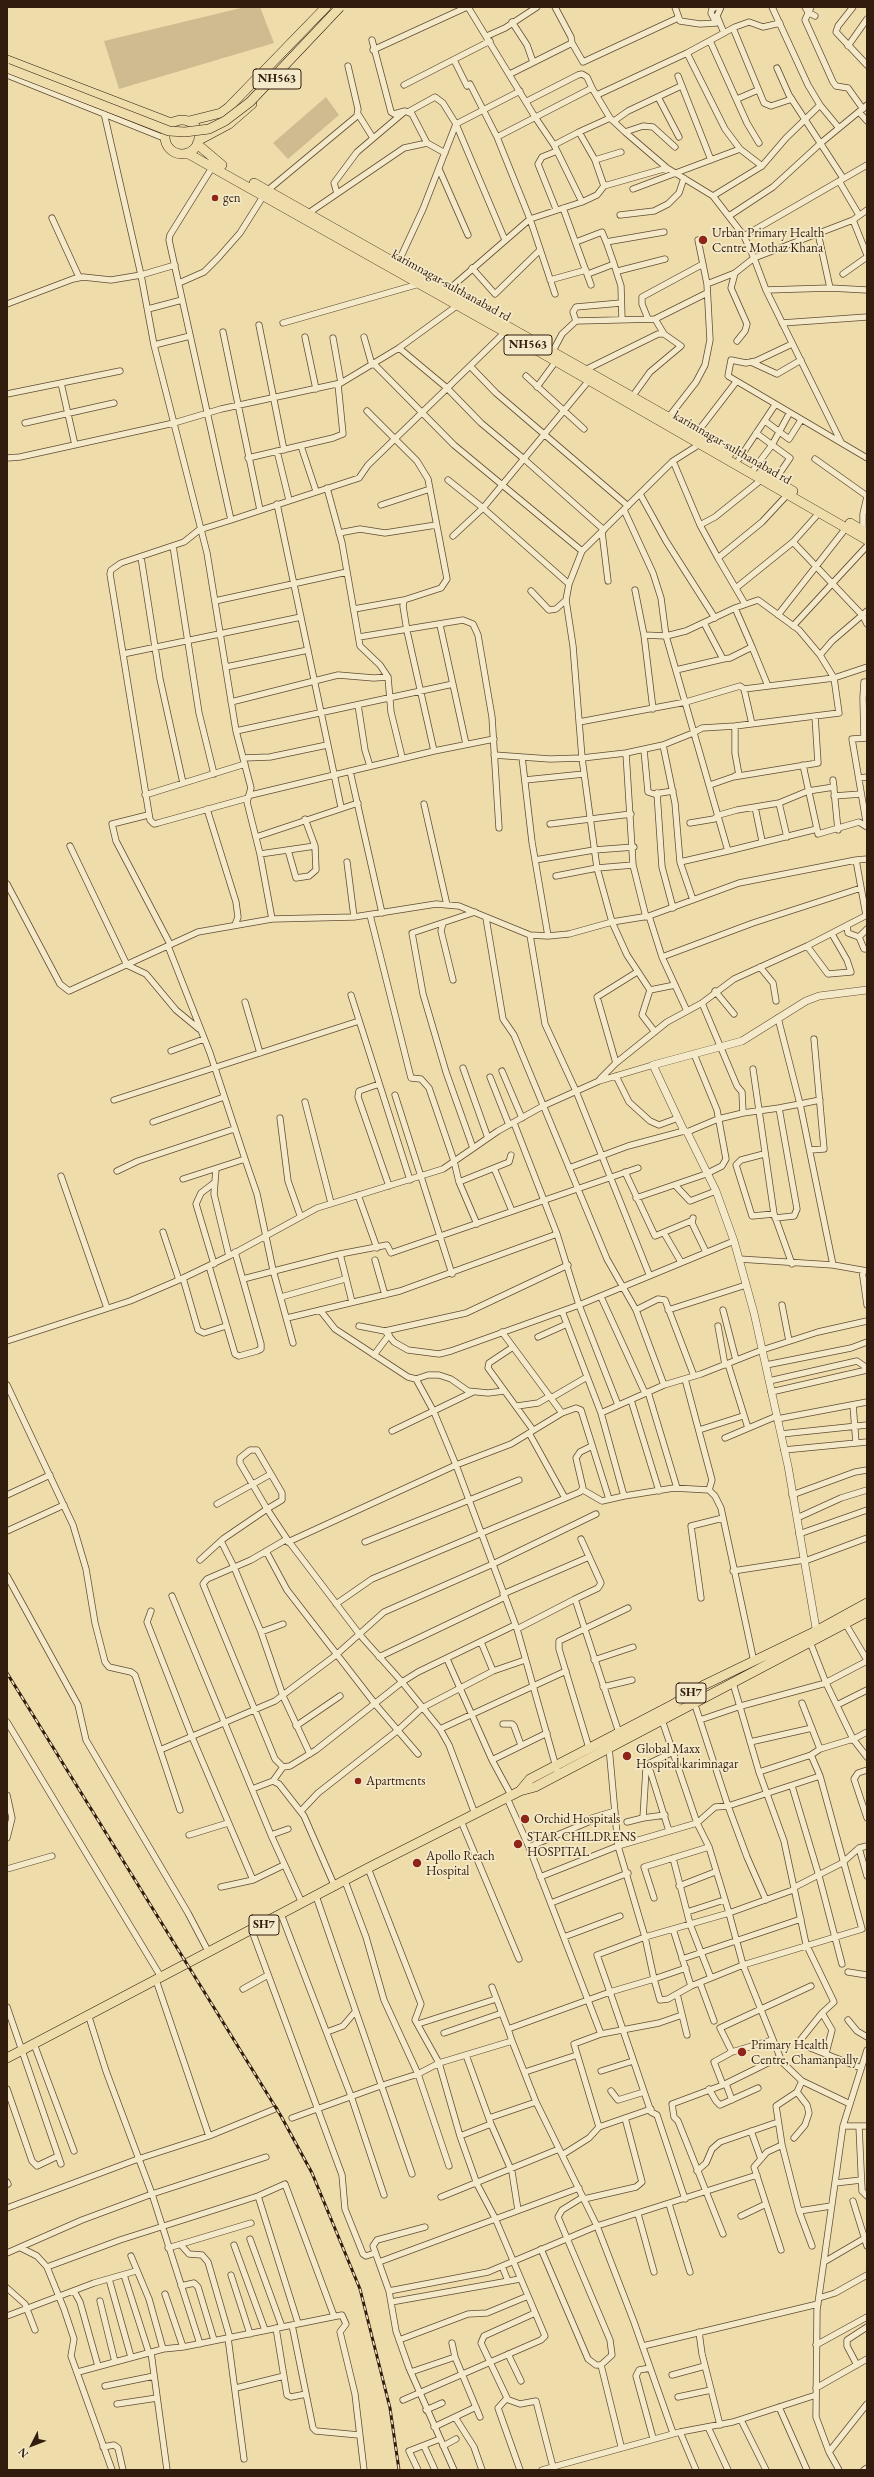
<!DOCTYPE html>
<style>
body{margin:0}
#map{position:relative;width:874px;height:2477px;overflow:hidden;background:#eeddab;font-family:"EB Garamond",serif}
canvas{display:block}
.frame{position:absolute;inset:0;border:8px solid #321c0e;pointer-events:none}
.north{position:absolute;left:12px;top:2425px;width:40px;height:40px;-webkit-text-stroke:3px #f4e9c8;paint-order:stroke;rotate:228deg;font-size:11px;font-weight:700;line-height:16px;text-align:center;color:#321c0e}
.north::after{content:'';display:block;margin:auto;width:14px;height:18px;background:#321c0e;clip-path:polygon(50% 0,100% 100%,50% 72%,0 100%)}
</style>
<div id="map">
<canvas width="874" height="2477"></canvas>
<div class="frame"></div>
<div class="north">N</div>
</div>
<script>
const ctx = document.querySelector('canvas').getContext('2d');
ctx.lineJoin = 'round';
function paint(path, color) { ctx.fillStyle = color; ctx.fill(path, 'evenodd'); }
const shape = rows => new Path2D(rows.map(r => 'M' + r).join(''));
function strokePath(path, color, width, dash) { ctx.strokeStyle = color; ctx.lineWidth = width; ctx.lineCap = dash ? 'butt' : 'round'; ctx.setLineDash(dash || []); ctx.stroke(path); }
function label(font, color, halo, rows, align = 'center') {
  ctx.font = font + ' "EB Garamond",serif'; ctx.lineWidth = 3.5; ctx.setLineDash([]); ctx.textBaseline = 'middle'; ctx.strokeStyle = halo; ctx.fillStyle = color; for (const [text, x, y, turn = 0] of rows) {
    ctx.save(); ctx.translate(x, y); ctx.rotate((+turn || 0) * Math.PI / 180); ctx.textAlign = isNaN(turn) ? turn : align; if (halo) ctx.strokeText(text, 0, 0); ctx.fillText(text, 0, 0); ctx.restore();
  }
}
paint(shape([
 [245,7,260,7,274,43,119,89,104,41],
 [326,97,339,115,288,159,273,143]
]), '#cebc90');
const minor = shape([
 [468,7,535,117,554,145,579,132],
 [675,7,680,21,700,24,716,23,711,13,712,9,716,7],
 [721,7,717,16,724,33],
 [772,7,808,85,820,105],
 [805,7,808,12,815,16],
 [811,7,805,20,833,82,836,86,848,88,863,109],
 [853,7,838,26,836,32,867,65],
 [512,22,527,45,533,62],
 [733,28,764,103,771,106,792,99],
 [487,36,505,28,537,7],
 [372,40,391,112,394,114,405,111,412,114,427,143,445,153],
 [710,41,747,123,759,143],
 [572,43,583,62,678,18],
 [848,46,867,19],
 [373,50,467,7],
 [687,53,725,129,740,149],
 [454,60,467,86],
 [777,68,789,95,843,178],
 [510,74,572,43,571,37,555,7],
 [7,75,164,138],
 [678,76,711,160],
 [470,84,497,137],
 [404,85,490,41],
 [597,95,687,53,735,27,749,22,763,27,780,23],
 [658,97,679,137],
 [737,99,758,90],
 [527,101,578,75,582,74,587,77,592,88],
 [408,112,435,97,443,103,456,124,520,91],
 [859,112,867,121],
 [358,114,373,138],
 [610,118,579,132,595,160,621,152],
 [614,121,628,111,681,86],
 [625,132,643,126,653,127,675,147],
 [554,145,582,202,530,219,555,294],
 [213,166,170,235,169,240,231,520,199,530,184,542,121,563,111,570,110,574,150,820,154,824,158,823,248,798],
 [439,169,468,235],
 [839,181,859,215],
 [604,186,667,168],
 [633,189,740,149,762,166],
 [268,190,357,116,358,109,348,66],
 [337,193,334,183,357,152,403,113],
 [713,196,762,166,786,138,820,105,839,128],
 [582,202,597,195,604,186,595,160],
 [563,208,591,285],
 [556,209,538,164,542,157,557,151],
 [310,212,404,148,427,143],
 [620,215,654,211,668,204,679,193,684,178],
 [729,216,773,187,822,142,867,105],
 [52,218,79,277],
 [853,220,867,255],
 [818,233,830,288,766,290,841,442],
 [744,236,867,165],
 [576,242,602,232,607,244,614,264,588,274],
 [606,242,664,232],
 [398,263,423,209,456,124,505,240],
 [614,264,621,286,622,320],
 [175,265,141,275,154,345,207,553,236,731],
 [472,268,495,294,540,250],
 [618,271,665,259],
 [735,273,731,288,747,324,745,331,737,341],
 [843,274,867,257],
 [550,280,586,270],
 [179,283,204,272,218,258,240,233,264,195],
 [707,284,735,273,754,258,766,290],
 [830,288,867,290],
 [447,291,530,219,497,137,592,88,610,118,625,132,667,168,713,196,744,236,754,258,853,220,867,210],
 [7,304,73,279,83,277,111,280,141,275,104,113],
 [148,309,182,300],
 [648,319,642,304,642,297,703,264],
 [655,319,664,334],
 [576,321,573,312,576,307,621,303],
 [283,323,419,284],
 [782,323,867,317],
 [259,325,284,450],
 [223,332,260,510],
 [305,337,316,389],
 [364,337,372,365],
 [333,338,341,383],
 [792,344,756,361,746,363,731,360,728,376,867,458],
 [154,345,190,336],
 [399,348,447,388,481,423,524,459,604,530],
 [553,351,562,334,576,321,655,319,707,293],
 [751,362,777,374,801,360],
 [374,364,454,445,582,551],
 [471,367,496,393,628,506],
 [585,370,658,334,664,334,681,346,650,372,632,397],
 [526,376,584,429],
 [61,383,75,445],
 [537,387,556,361],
 [7,394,120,371],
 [668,418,696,382,705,365,710,340,707,284,698,240],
 [765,421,789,439,801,420],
 [25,423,114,403],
 [756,433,790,458,775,480],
 [696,434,736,382],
 [301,446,316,491],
 [277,451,289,500],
 [7,458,20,457,174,423,221,409,341,383,399,348,458,305],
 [248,458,333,438,343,434,338,384],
 [739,459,775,405],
 [815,459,867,496],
 [673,461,700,525,718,558],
 [754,469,772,445,789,414],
 [448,480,483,508,569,584],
 [327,488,342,543,360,646,380,665,388,677,391,712,402,757],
 [640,494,666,541,715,618],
 [277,504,341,807],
 [381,505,430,489],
 [624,510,653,573,661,598,666,636,728,851,817,829,818,834,859,822,867,827],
 [231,520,359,478,368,465,505,332],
 [700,525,715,517,761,480],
 [602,532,608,581],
 [863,532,863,514,867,497],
 [339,533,360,529,385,533,436,525],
 [453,536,483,508,591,378],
 [793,542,819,513],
 [173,546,199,713,214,774],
 [141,557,160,679,183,783],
 [736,588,793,542,863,616,867,624],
 [635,590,644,635,653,709],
 [531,591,549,610,556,609,566,600],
 [215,601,347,572],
 [745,604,718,558,762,522,788,494],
 [354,609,404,600],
 [778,615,846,528],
 [704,623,723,659,730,658,752,647,735,608],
 [440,625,466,744],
 [793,626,867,546],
 [359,637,463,620,473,624,478,635,492,717,499,828],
 [752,647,768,686],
 [123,654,301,617],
 [820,655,832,641,867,611],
 [226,667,308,650],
 [676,670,723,659],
 [744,689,752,724],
 [231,702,338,675,374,678,388,677],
 [358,705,365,750,370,766],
 [579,722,686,702,740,686,744,689,834,678,867,667],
 [864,738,863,698,864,682,867,682],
 [867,738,852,739,867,827],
 [663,745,675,803,680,862,693,900],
 [644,750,648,792,654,794,673,791],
 [434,751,494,739],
 [626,753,633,865],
 [494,755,550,759,582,758,626,753,663,745,693,733,702,728,735,726,839,713,834,678,820,655,799,630,758,600,735,608,686,631,666,636,644,635],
 [243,758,270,757,327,745],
 [803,765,817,829],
 [350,771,382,913],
 [735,776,739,775,735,753,735,726],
 [859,778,867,777],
 [525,780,584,774],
 [833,780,838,830],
 [710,785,733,777,818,763,815,716],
 [657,793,662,867,673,908],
 [145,795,245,764],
 [251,795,434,751,407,631,403,606,404,600,441,588,447,579,428,479,417,461,367,411],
 [834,796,861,794],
 [779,803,787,837],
 [424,804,447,905],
 [755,807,762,841],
 [207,809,236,902,238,917,235,925],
 [148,815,112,824,116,841,170,944],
 [690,823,714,819,719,815,737,810,779,803,808,791,834,787],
 [550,824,631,814],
 [256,837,358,803],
 [70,846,127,965,146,974,176,1010,199,1029],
 [288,850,296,878,309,876,316,870,315,846,305,819],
 [260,854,315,846],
 [535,860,594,850,634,847],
 [856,860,866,915],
 [347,862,354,917],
 [680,862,728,851],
 [556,876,597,868,633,865,646,917],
 [7,884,60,984,69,991,198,932,272,919,354,917,436,904,459,906,530,935,548,936,532,842,522,757],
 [370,915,411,1078,421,1079,429,1088,454,1161,459,1182,477,1224],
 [486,918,503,1019,514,1035,607,1259,636,1310,664,1385],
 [272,919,260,854,247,802,251,788,236,731,453,684],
 [443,923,441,931,453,980],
 [847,926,848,933,859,937,864,949,867,949],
 [530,935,545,1024,576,1091,649,1274],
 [548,936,569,934,612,922,649,916],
 [859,937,867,929],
 [168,946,210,1053,245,1159,257,1194,273,1270,293,1343],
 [807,946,828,974,851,972,847,960,832,934],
 [662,957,753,923,861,888],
 [760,967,773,983,776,1001],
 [650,990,675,985],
 [715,991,734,1014],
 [351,995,410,1180],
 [245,1002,260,1053],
 [687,1011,662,957,649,916,739,883,856,860,867,859],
 [778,1018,800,1104,820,1100],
 [655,1032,642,1015,650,990,627,955,612,922,597,868,582,758,573,646,566,600,569,584,582,551,673,461,700,444],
 [171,1051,204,1039],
 [616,1063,597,997,637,972],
 [463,1068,488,1138],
 [753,1069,774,1214,792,1264],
 [502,1071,522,1118],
 [616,1076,629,1102,650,1121,659,1125,678,1118],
 [490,1077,509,1125],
 [600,1079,616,1063,667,1022,702,1003,734,979,807,946,867,915],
 [379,1084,359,1091,358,1097,389,1186],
 [395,1095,452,1274],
 [114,1100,359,1021],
 [305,1102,331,1203],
 [779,1108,800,1104,833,1265],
 [743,1113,779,1108,797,1209,794,1216,775,1218],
 [280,1118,288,1181,300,1215],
 [153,1122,224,1097],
 [514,1123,557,1234,579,1305,618,1405],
 [687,1132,718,1119,743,1113,742,1092,737,1086,702,1003],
 [473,1148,446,1072,423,994,412,933,475,912],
 [810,1150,824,1149,814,1039],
 [764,1154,741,1160,736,1165,752,1216,774,1214],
 [494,1168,512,1211],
 [569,1168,628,1146,684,1131],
 [216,1169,214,1194,229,1256],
 [117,1171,138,1161,234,1129],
 [625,1172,655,1236,691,1221],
 [61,1176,107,1308],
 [183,1179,245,1159],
 [459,1182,509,1162,511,1155],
 [675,1185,690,1201,716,1191],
 [358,1195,377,1248],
 [636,1198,706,1174,722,1166,726,1159,717,1110,694,1054],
 [693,1218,692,1223,706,1252],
 [163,1232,179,1280],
 [664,1233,681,1262],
 [340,1254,352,1302],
 [739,1259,833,1265,867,1271],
 [375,1260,385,1295],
 [214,1264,196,1204,201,1193,214,1183],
 [209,1266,235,1354,239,1356,257,1351,261,1349,261,1344,235,1252],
 [862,1270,867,1305],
 [183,1278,198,1330,204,1333,226,1326],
 [243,1279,340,1254,387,1245,391,1253,638,1168],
 [281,1297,345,1279],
 [601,1297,645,1393],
 [782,1305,789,1341],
 [320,1310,335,1329,408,1377,416,1379,428,1375,439,1375,451,1379,468,1391,488,1393,504,1391],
 [636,1310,658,1299,665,1300,694,1376],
 [668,1310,746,1285],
 [723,1310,736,1360],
 [562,1311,601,1413,664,1385,701,1374,762,1350,818,1332,867,1321],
 [287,1318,400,1291,557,1234],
 [359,1326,385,1331,466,1313,568,1265],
 [718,1326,725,1365],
 [385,1331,394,1342,408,1350,439,1354,451,1351,579,1305,734,1241],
 [502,1332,562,1413],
 [538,1337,567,1324],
 [7,1341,130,1301,179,1280,229,1256,317,1208,443,1169,498,1131,543,1106,599,1081,653,1065],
 [513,1347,489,1363,488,1368,533,1430],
 [374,1355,389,1335],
 [728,1364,748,1428],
 [766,1365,851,1348,867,1342],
 [416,1379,434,1412,456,1465,517,1629],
 [685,1379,712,1480,709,1490,715,1496,721,1508,754,1662],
 [769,1381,857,1361,867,1368],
 [7,1385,73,1525,86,1569,95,1623,105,1662,109,1667,131,1672,135,1675,180,1810],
 [648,1392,677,1488],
 [771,1392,867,1370],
 [551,1398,587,1377],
 [631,1400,659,1491],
 [853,1405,856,1443],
 [517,1406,538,1403,550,1396],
 [601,1413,624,1496,674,1488,709,1490],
 [777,1419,867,1402],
 [699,1430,743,1416],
 [392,1431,473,1392],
 [529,1433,565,1498],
 [781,1434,867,1425],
 [725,1438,777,1416],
 [784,1450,867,1442],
 [583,1490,602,1501,624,1496],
 [7,1495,50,1475],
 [792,1495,855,1472,867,1470],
 [217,1504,271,1474],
 [797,1518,841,1498,867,1490],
 [7,1531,64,1505],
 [799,1534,867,1510],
 [221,1541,234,1567,261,1632,283,1696,310,1754],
 [288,1542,456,1465,511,1444,562,1413,576,1408,581,1410,609,1499],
 [365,1542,519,1480],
 [266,1551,287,1590,376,1705,418,1754],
 [200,1560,223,1539,267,1509,282,1500,282,1493,257,1450,250,1450,240,1458,240,1463,267,1509,287,1539],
 [805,1561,867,1538],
 [733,1571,804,1560],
 [7,1576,78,1705,86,1740,188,1913,209,1953],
 [503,1594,589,1557],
 [172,1596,271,1835,302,1903],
 [701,1598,691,1526,723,1518],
 [575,1599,598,1588,601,1583,581,1539],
 [336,1604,372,1579,580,1492,583,1488,576,1458,580,1452,592,1446],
 [151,1611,147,1622,192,1737,253,1880],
 [845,1623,867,1660],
 [515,1625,418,1672,402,1682,316,1750,290,1766,283,1767,275,1759,203,1584,207,1579,251,1560,287,1539,360,1635,402,1682,440,1729,566,1671],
 [261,1632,283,1624],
 [481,1642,493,1671],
 [810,1642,826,1683,853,1739,867,1757],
 [379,1657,505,1597],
 [447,1659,492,1760,547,1733],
 [594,1660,633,1647],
 [827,1682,867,1661],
 [733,1683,759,1772,784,1841,806,1944,834,2002,822,2013,798,2043,861,2068],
 [603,1687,632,1680],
 [694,1702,728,1806,747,1857,766,1900],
 [802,1703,820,1749,853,1739],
 [837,1705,867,1690],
 [662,1720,697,1823,709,1847],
 [700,1720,741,1706,826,1683],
 [7,1722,161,1977],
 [503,1724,512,1724,514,1726,521,1745],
 [296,1726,340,1696],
 [440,1729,449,1745,475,1814],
 [852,1740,867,1732],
 [750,1742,812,1728],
 [609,1747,618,1846,645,1937,654,1979,660,2000,668,1999,691,1986,743,1965,729,1913,645,1937,597,1955,610,1992,654,1979,686,1968],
 [589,1748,559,1649,559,1641,628,1608],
 [160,1750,275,1701,336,1655,384,1612,493,1564,596,1514],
 [811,1755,820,1776,862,1929,743,1965,782,2062,802,2081,850,2104],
 [492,1760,511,1795],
 [648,1764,669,1831],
 [867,1770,858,1773,854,1779,867,1818],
 [759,1772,811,1755,820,1749],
 [558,1774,517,1629,575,1599,619,1733],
 [273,1781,283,1767],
 [792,1786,819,1876,842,1964],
 [252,1789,273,1781,279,1784,304,1816,335,1887],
 [7,1795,12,1818,7,1838],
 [507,1798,529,1847,601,2034],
 [301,1811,318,1793,397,1731,422,1708,493,1671,525,1660],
 [592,1818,615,1811],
 [643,1818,665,1815],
 [461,1821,519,1959],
 [627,1822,643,1818,646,1769,648,1764,673,1752],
 [189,1835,228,1823],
 [271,1835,288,1829],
 [529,1847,593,1820],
 [859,1848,867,1876],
 [673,1858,690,1924,711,1978],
 [368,1868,421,2004,415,2020,439,2063,460,2136,477,2184,495,2218,545,2336,541,2340,403,2400],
 [7,1869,52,1856],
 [540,1877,618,1846,697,1823,715,1807,728,1806,820,1776],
 [345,1881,366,1937,384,2000,418,2074,449,2166],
 [679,1886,715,1872],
 [221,1887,253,1880,284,1865],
 [316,1896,412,2174],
 [654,1898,644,1867,709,1847,729,1913,793,1890,795,1887,842,1863,859,1848,867,1846],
 [551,1903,628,1873],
 [687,1912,724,1900],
 [281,1914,351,2096,384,2195],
 [673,1929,691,1986],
 [252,1931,342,2175,345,2209,363,2254,366,2256,375,2253],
 [564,1937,620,1916],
 [682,1959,801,1919],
 [848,1972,867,1975],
 [156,1980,209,2136],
 [700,1983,714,2021],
 [492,1987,508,2029],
 [243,1989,268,1975],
 [677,1994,687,2035],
 [7,2007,61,2164],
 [822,2013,832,2030,826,2053],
 [88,2014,106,2071,152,2194,200,2344],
 [848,2020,857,2031,867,2037],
 [418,2024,496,1999],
 [327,2032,343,2026,355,2012],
 [444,2033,502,2013],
 [512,2041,536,2102,597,2226,634,2322,673,2433],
 [34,2044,74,2151],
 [732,2052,720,2028,811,1986],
 [466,2055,491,2124,512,2172,518,2210],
 [601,2071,633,2061],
 [525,2072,577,2055],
 [802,2081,797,2092,776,2106,782,2145,799,2211,812,2246],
 [726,2084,732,2100],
 [723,2085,714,2062,732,2052,772,2040],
 [7,2089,32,2161,37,2166,58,2156],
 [709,2089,716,2101,720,2105,758,2088],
 [611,2091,618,2100,644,2092],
 [651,2109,599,2127,574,2044,601,2034,659,2023,682,2015],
 [292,2118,383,2085,418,2074,439,2063,512,2041,508,2029,610,1992,651,2112,657,2115,685,2199],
 [489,2118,536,2102],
 [843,2126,867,2126],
 [859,2126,862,2191,867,2196],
 [751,2131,761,2159],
 [460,2136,491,2124],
 [794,2138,805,2125,809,2113,807,2105,797,2092],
 [562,2155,589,2138,599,2127],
 [697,2171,706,2163,712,2149,720,2142,778,2122],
 [7,2182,8,2184],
 [835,2183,861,2180],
 [258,2196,298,2323],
 [441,2197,559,2149],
 [583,2197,562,2210,558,2217,610,2340,612,2355,601,2365,621,2446],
 [584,2199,636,2187,642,2182,625,2118],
 [853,2201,867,2246],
 [669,2204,690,2272],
 [7,2208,138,2159,209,2136,275,2109],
 [799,2211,831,2206],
 [638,2214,654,2272],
 [741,2216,766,2204],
 [425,2227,377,2240,373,2246,389,2291,396,2331,409,2368,454,2470],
 [723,2234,678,2121,674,2117,672,2104,723,2085,780,2057],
 [250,2239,282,2327],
 [181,2245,189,2254,202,2255,208,2262,230,2338],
 [234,2245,265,2330],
 [21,2248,37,2256,47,2267,64,2309,74,2339,71,2356,112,2470],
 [168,2248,251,2223],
 [541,2249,588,2359,596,2365,601,2365],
 [781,2250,754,2167,767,2152,782,2145],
 [7,2253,82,2220,152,2194,266,2157],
 [131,2256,149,2299,163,2349],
 [379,2262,579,2188],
 [824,2262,865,2238],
 [502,2266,508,2281],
 [47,2267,120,2240,258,2196,285,2184,334,2316],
 [124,2275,149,2353],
 [231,2275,250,2334],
 [109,2279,131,2357],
 [181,2286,194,2283,198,2287,214,2340],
 [7,2288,25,2304,35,2330],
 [74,2291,80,2302,98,2366],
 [389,2291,488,2272,597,2226,757,2175],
 [165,2294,183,2347],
 [819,2298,835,2293,867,2275],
 [100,2301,115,2362],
 [391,2302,520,2279],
 [7,2316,94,2283,136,2271],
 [292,2325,313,2428,316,2431,359,2435],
 [276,2328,287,2395,291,2397,306,2394],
 [699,2332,702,2354,720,2425],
 [228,2338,244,2459],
 [399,2340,468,2314,487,2313,528,2296],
 [452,2343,455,2357,480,2417],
 [816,2345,867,2317],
 [643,2346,818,2304],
 [151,2352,167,2470],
 [508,2354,521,2381],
 [857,2365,847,2346,847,2340,867,2327],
 [650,2368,639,2370,636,2376,653,2438],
 [78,2372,163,2349,183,2347,342,2315,346,2324,340,2332,355,2394,364,2470],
 [411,2372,455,2357],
 [672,2375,705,2366],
 [105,2386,154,2376],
 [236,2388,284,2376],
 [816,2388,867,2359],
 [678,2397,711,2390],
 [506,2399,520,2404,536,2401,553,2467],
 [117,2404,157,2398],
 [779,2407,807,2470],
 [426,2410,442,2403],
 [455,2417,474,2447,482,2470],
 [741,2420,766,2470],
 [434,2427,476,2407],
 [708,2427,728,2470],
 [680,2432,696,2470],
 [424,2446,435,2470],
 [443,2446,456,2439],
 [103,2447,114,2445,118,2448,123,2470],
 [829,2452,816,2417,817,2310,843,2126,867,2050],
 [418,2470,409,2451,440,2439],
 [520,2470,498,2408,507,2398,481,2343,484,2336,535,2313],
 [542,2470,680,2432,733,2422,816,2395],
 [839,2470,829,2452,867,2404],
 [864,2470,867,2468]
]);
const tertiary = shape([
 [817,1634,788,1466,754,1313,734,1241,716,1191,687,1132,684,1131,653,1065,742,1041,806,1001,819,996,867,990]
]);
const primary = shape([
 [520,1791,530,1779,672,1705,704,1685,816,1631,867,1603],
 [7,2058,368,1868,520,1791,535,1787,867,1612]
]);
const trunk = shape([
 [7,60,171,123],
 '165 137a17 17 0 1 1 34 0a17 17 0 1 1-34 0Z',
 [189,121,221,113,229,107,326,7],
 [199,140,229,124,252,104],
 [197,144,222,165],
 [187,153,505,332,867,540],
 [254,183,668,417,729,454],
 [761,473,793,491],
 [850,523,867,533]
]);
strokePath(minor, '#614c35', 7);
strokePath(tertiary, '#614c35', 8);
strokePath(primary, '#321c0e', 10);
strokePath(trunk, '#321c0e', 10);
strokePath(minor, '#f4e9c8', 5.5);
strokePath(tertiary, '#f4e9c8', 7);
strokePath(primary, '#eeddab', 9);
strokePath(trunk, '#eeddab', 9);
const rail = shape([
 [7,1673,281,2116,312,2173,360,2289,390,2408,399,2470]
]);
strokePath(rail, '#321c0e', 3);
strokePath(rail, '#f4e9c8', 1.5, [4.5]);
const trunkBridge = shape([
 [7,68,169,131,185,132,209,129,225,121,250,102,340,7]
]);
strokePath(trunkBridge, '#321c0e', 10, []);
strokePath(trunkBridge, '#eeddab', 9);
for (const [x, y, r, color] of [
 [215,198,4,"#8f2418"],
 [703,240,5,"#8f2418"],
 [627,1756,5,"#8f2418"],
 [358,1781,4,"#8f2418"],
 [525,1819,5,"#8f2418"],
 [518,1844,5,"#8f2418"],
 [417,1863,5,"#8f2418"],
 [742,2052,5,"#8f2418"]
]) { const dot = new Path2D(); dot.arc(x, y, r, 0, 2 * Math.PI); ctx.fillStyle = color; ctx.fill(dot); strokePath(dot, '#f4e9c8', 1.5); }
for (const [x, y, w] of [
 [277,79,48],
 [528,345,48],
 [691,1693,30],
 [264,1925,30]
]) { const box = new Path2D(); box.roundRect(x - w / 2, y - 10, w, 20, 3); ctx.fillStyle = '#f4e9c8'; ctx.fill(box); strokePath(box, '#321c0e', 1); }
label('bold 12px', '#321c0e', null, [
 ["NH563",277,79],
 ["NH563",528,345],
 ["SH7",691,1693],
 ["SH7",264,1925]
]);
label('13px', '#321c0e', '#f4e9c8', [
 ["gen",223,198],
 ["Urban Primary Health",712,233],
 ["Centre Mothaz Khana",712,248],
 ["Global Maxx",636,1749],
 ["Hospital karimnagar",636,1764],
 ["Apartments",366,1781],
 ["Orchid Hospitals",534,1819],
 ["STAR CHILDRENS",527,1837],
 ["HOSPITAL",527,1852],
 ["Apollo Reach",426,1856],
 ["Hospital",426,1871],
 ["Primary Health",751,2045],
 ["Centre, Chamanpally",751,2060]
], 'left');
label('13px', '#321c0e', '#f4e9c8', [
 ["karimnagar-sulthanabad rd",451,286,29],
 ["karimnagar-sulthanabad rd",732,448,30]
]);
</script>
